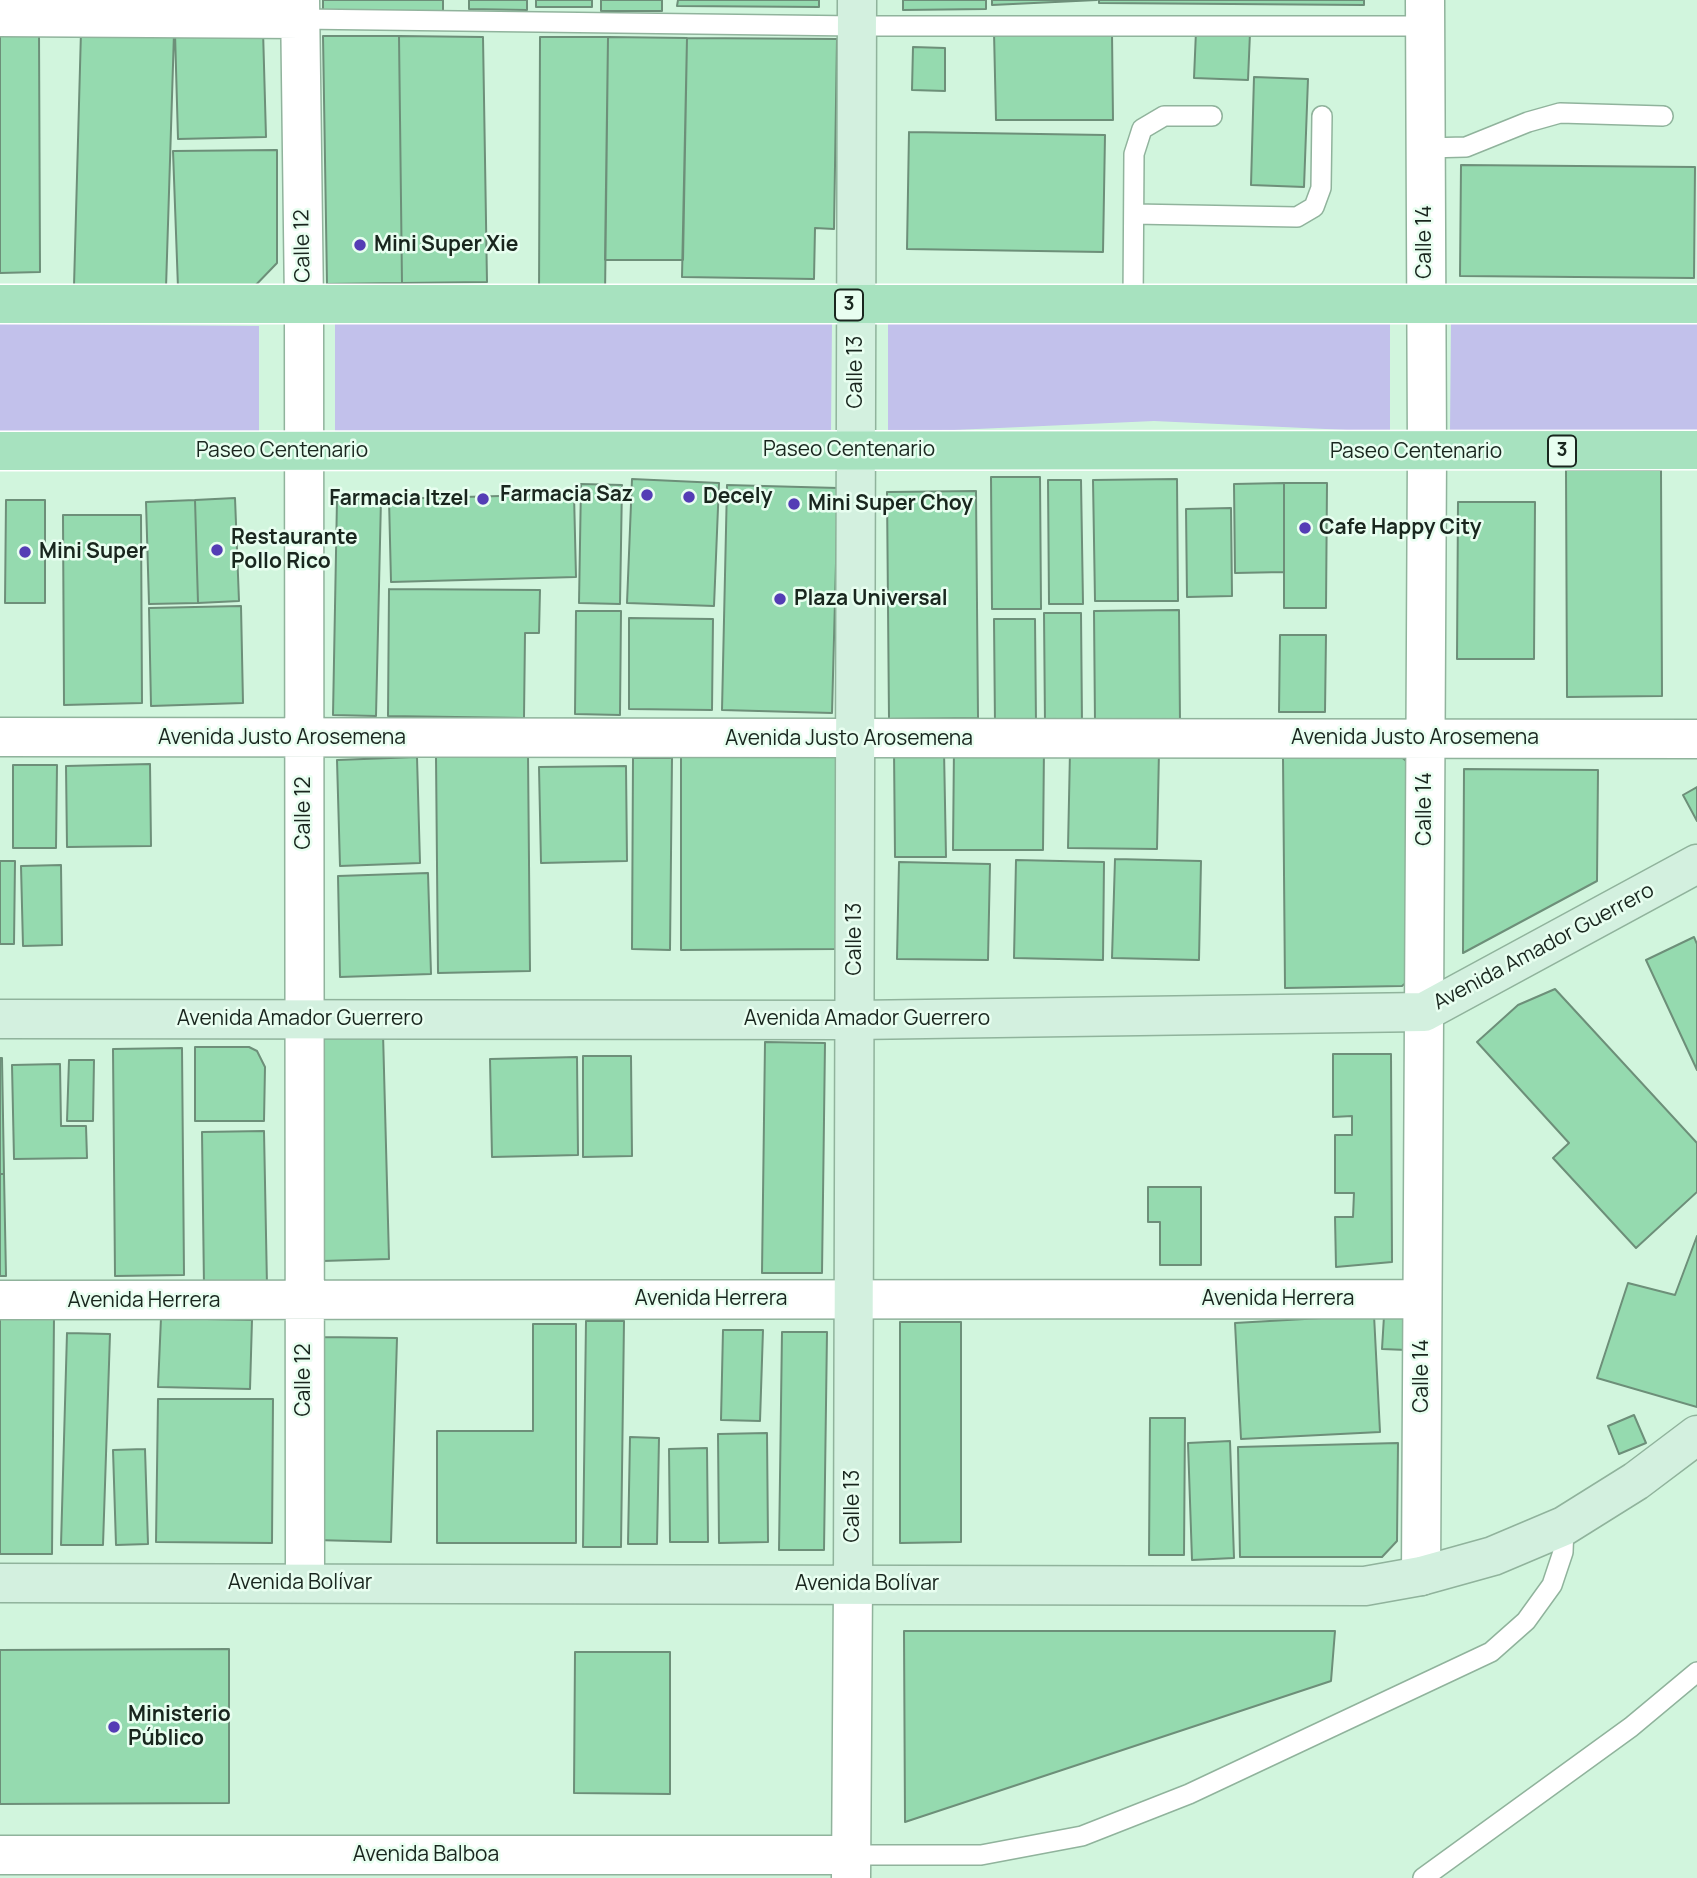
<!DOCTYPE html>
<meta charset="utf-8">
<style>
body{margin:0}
canvas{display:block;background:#d1f5dd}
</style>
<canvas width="1697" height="1878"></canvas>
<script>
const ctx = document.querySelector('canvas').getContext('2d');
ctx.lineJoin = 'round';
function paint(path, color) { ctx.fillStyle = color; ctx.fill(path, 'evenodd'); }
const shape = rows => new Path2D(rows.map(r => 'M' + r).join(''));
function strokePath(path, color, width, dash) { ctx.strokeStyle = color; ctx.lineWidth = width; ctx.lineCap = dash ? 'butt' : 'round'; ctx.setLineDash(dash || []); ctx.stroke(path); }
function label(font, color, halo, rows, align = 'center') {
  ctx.font = font + ' Manrope,sans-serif'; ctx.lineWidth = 5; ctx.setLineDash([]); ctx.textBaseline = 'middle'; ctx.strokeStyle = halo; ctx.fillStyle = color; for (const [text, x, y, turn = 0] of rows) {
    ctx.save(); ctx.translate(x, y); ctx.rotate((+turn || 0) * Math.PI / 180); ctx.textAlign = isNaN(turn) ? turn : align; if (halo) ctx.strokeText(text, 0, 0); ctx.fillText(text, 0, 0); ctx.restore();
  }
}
paint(shape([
 [1451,319,1697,321,1697,434,1450,432],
 [832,321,831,433,335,433,335,322],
 [1390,322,1390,432,1154,421,888,433,888,323],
 [0,324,259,326,259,434,0,433]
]), '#c2c1eb');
const building = shape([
 [323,0,443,0,443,14,323,13,323,0],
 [469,0,527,0,527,10,469,9,469,0],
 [536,0,592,0,592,7,536,7,536,0],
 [601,0,662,0,662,11,601,11,601,0],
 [678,0,819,0,819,7,677,6,678,0],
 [903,0,986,0,986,9,903,10,903,0],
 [992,0,1097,0,992,5,992,0],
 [1099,0,1364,0,1364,5,1099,3,1099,0],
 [0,30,39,30,40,272,0,273,0,30],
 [263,30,266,137,178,139,175,33,263,30],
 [81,31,174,33,166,288,74,286,81,31],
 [1196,31,1250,33,1248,80,1194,78,1196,31],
 [994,32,1112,33,1113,120,996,120,994,32],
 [323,36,399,36,402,283,327,284,323,36],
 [399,36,483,37,487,282,402,283,399,36],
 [540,37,608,37,605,297,539,298,540,37],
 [608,37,687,38,683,260,605,260,608,37],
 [687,38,837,39,834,229,815,228,814,279,682,277,687,38],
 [913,47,945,48,945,91,912,90,913,47],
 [1254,77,1308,79,1304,187,1251,185,1254,77],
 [909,132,1105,135,1103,252,907,249,909,132],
 [277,150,277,263,250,291,178,288,173,151,277,150],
 [1461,165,1695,167,1694,278,1460,276,1461,165],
 [1566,470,1661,470,1662,696,1567,697,1566,470],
 [991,477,1040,477,1041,609,992,609,991,477],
 [632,479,719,483,714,606,627,603,632,479],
 [1177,479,1178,601,1095,601,1093,480,1177,479],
 [1048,480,1081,480,1083,604,1049,604,1048,480],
 [1284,483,1327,483,1326,608,1284,608,1284,483],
 [1284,483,1284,572,1235,573,1234,484,1284,483],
 [581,484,622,485,620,604,579,603,581,484],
 [727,485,838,488,832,713,722,710,727,485],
 [976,491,978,718,889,719,887,492,976,491],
 [574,494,576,577,391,582,389,499,574,494],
 [235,498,239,601,198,603,195,500,235,498],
 [337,499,381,499,376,716,333,715,337,499],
 [6,500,45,500,45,603,5,603,6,500],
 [195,500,198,603,149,604,146,502,195,500],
 [1458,502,1535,502,1534,659,1457,659,1458,502],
 [1231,508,1232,596,1187,597,1186,509,1231,508],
 [63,515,141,515,142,703,64,705,63,515],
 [389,589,540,590,539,633,525,633,524,718,388,716,389,589],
 [241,606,243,703,151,706,149,608,241,606],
 [1179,610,1180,723,1095,724,1094,611,1179,610],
 [576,611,621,611,620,715,575,714,576,611],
 [1044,613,1081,613,1082,725,1045,725,1044,613],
 [629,618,713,619,712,710,629,709,629,618],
 [994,619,1035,619,1036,725,995,726,994,619],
 [1280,635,1326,635,1325,712,1279,712,1280,635],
 [954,746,1044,746,1043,850,953,850,954,746],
 [894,750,944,750,946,857,895,857,894,750],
 [1070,751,1159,751,1157,849,1068,848,1070,751],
 [528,754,530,971,438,973,436,756,528,754],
 [681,755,837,755,837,949,681,950,681,755],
 [1399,755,1411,765,1413,977,1402,986,1285,988,1283,757,1399,755],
 [417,757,420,863,340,866,337,760,417,757],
 [633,758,672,758,670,950,632,949,633,758],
 [150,764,151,846,67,847,66,766,150,764],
 [13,765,57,765,56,848,13,848,13,765],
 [626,766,627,861,541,863,539,767,626,766],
 [1464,769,1598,770,1597,881,1463,953,1464,769],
 [1697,787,1697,821,1683,795,1697,787],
 [1115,859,1201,861,1199,960,1112,958,1115,859],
 [1016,860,1104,862,1103,960,1014,958,1016,860],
 [0,861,15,861,14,944,0,944,0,861],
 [899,862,990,864,988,960,897,959,899,862],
 [61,865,62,945,23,946,21,866,61,865],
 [428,873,431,974,340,977,338,876,428,873],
 [1694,937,1697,944,1697,1070,1646,960,1694,937],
 [1555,989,1697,1143,1697,1192,1636,1248,1553,1158,1569,1143,1477,1042,1518,1005,1555,989],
 [383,1033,389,1259,322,1261,316,1035,383,1033],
 [765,1042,825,1043,822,1273,762,1273,765,1042],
 [195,1047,249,1047,257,1051,265,1067,264,1121,195,1121,195,1047],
 [182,1048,184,1275,115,1276,113,1049,182,1048],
 [1333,1054,1391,1054,1392,1262,1336,1267,1335,1217,1353,1217,1354,1193,1335,1193,1335,1135,1352,1135,1352,1116,1333,1117,1333,1054],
 [583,1056,631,1056,632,1156,583,1157,583,1056],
 [577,1057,578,1155,492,1157,490,1059,577,1057],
 [0,1058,2,1058,4,1174,0,1174,0,1058],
 [69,1060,94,1060,93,1121,67,1121,69,1060],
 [60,1064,61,1126,86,1126,87,1158,14,1159,12,1065,60,1064],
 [264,1131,267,1286,204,1287,202,1132,264,1131],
 [0,1174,4,1174,6,1276,0,1276,0,1174],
 [1148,1187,1201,1187,1201,1265,1160,1265,1160,1222,1148,1222,1148,1187],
 [1697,1236,1697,1407,1597,1378,1628,1283,1675,1295,1697,1236],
 [0,1314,54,1315,52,1554,0,1554,0,1314],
 [1374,1315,1380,1432,1241,1439,1235,1323,1374,1315],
 [1384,1316,1409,1317,1407,1350,1382,1349,1384,1316],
 [161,1318,252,1320,250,1389,158,1387,161,1318],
 [586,1321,624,1321,621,1547,583,1547,586,1321],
 [900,1322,961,1322,961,1542,900,1543,900,1322],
 [533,1324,576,1324,576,1543,437,1543,437,1431,533,1431,533,1324],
 [723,1330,763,1330,760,1421,721,1420,723,1330],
 [782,1332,827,1332,824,1550,779,1550,782,1332],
 [67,1333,110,1334,103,1545,61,1545,67,1333],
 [321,1337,397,1338,391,1542,315,1540,321,1337],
 [158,1399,273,1399,272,1543,156,1542,158,1399],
 [1634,1415,1646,1443,1619,1454,1608,1426,1634,1415],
 [1150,1418,1185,1418,1184,1555,1149,1555,1150,1418],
 [767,1433,768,1542,719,1543,718,1434,767,1433],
 [630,1437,659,1438,657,1544,628,1544,630,1437],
 [1230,1441,1234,1558,1192,1560,1188,1443,1230,1441],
 [1398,1443,1397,1541,1382,1557,1240,1557,1238,1447,1398,1443],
 [707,1448,708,1542,670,1542,669,1449,707,1448],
 [145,1449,148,1544,116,1545,113,1450,145,1449],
 [904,1631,1335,1631,1331,1681,905,1822,904,1631],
 [229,1649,229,1803,0,1804,0,1650,229,1649],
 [575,1652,670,1652,670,1794,574,1793,575,1652]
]);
paint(building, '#95daaf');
strokePath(building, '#6d8f79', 2);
const lane = shape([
 [300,19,857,26,1425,26],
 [1425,148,1466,147,1528,122,1560,113,1663,116],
 [1134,214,1297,217,1314,207,1321,188,1322,116],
 [1133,304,1134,154,1142,129,1164,116,1212,116],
 [852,1855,981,1855,1082,1836,1189,1794,1491,1652,1526,1621,1552,1585,1563,1552,1564,1526],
 [1423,1878,1631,1727,1697,1672]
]);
const street = shape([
 [300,0,304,304,305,1583],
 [0,17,300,19],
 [0,737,1697,739],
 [0,1300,1422,1299],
 [1421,1576,1427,452,1425,0],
 [0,1855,852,1855],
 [851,1878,853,1583]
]);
const secondary = shape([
 [0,1019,855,1020,1424,1012,1697,864],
 [0,1583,1365,1586,1421,1576,1493,1556,1564,1526,1636,1481,1697,1435],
 [853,1583,857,0]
]);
const primary = shape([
 [0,304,1697,304],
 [0,451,1697,450]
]);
strokePath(lane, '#90b39c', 22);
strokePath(street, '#90b39c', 41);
strokePath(secondary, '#90b39c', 41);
strokePath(primary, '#fff', 41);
strokePath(lane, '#fff', 19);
strokePath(street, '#fff', 38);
strokePath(secondary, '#d3f0df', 38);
strokePath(primary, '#a7e2bf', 38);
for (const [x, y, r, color] of [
 [360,245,7,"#543db5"],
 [647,495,7,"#543db5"],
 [689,497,7,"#543db5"],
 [483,499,7,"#543db5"],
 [794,504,7,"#543db5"],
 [1305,528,7,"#543db5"],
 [217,550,7,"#543db5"],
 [25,552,7,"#543db5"],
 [780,599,7,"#543db5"],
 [114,1727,7,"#543db5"]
]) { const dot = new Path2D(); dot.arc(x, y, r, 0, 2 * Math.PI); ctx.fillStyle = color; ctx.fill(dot); strokePath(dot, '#e8fef0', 2.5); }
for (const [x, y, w] of [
 [849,305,28],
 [1562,451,28]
]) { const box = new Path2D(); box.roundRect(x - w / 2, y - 15.5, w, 31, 5); ctx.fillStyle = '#e8fef0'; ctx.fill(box); strokePath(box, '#19261e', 2); }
label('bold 19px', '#19261e', null, [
 ["3",849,305],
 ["3",1562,451]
]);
label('21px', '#19261e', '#e8fef0', [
 ["Calle 14",1425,242,-90],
 ["Calle 12",303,246,-91],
 ["Calle 13",856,372,-90],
 ["Paseo Centenario",849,450],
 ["Paseo Centenario",282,451],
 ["Paseo Centenario",1416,452],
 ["Avenida Justo Arosemena",282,738],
 ["Avenida Justo Arosemena",1415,738],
 ["Avenida Justo Arosemena",849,739],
 ["Calle 14",1425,809,-90],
 ["Calle 12",304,813,-90],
 ["Calle 13",855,939,-90],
 ["Avenida Amador Guerrero",1544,947,-28],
 ["Avenida Amador Guerrero",300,1019],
 ["Avenida Amador Guerrero",867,1019],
 ["Avenida Herrera",711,1299],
 ["Avenida Herrera",1278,1299],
 ["Avenida Herrera",144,1301],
 ["Calle 14",1422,1376,-90],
 ["Calle 12",304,1380,-90],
 ["Calle 13",853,1506,-90],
 ["Avenida Bolívar",300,1583],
 ["Avenida Bolívar",867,1584],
 ["Avenida Balboa",426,1855]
]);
label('bold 21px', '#19261e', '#e8fef0', [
 ["Mini Super Xie",374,245],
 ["Farmacia Saz",633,495,"right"],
 ["Decely",703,497],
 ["Farmacia Itzel",469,499,"right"],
 ["Mini Super Choy",808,504],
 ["Cafe Happy City",1319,528],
 ["Restaurante",231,538],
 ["Pollo Rico",231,562],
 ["Mini Super",39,552],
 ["Plaza Universal",794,599],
 ["Ministerio",128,1715],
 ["Público",128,1739]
], 'left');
</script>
